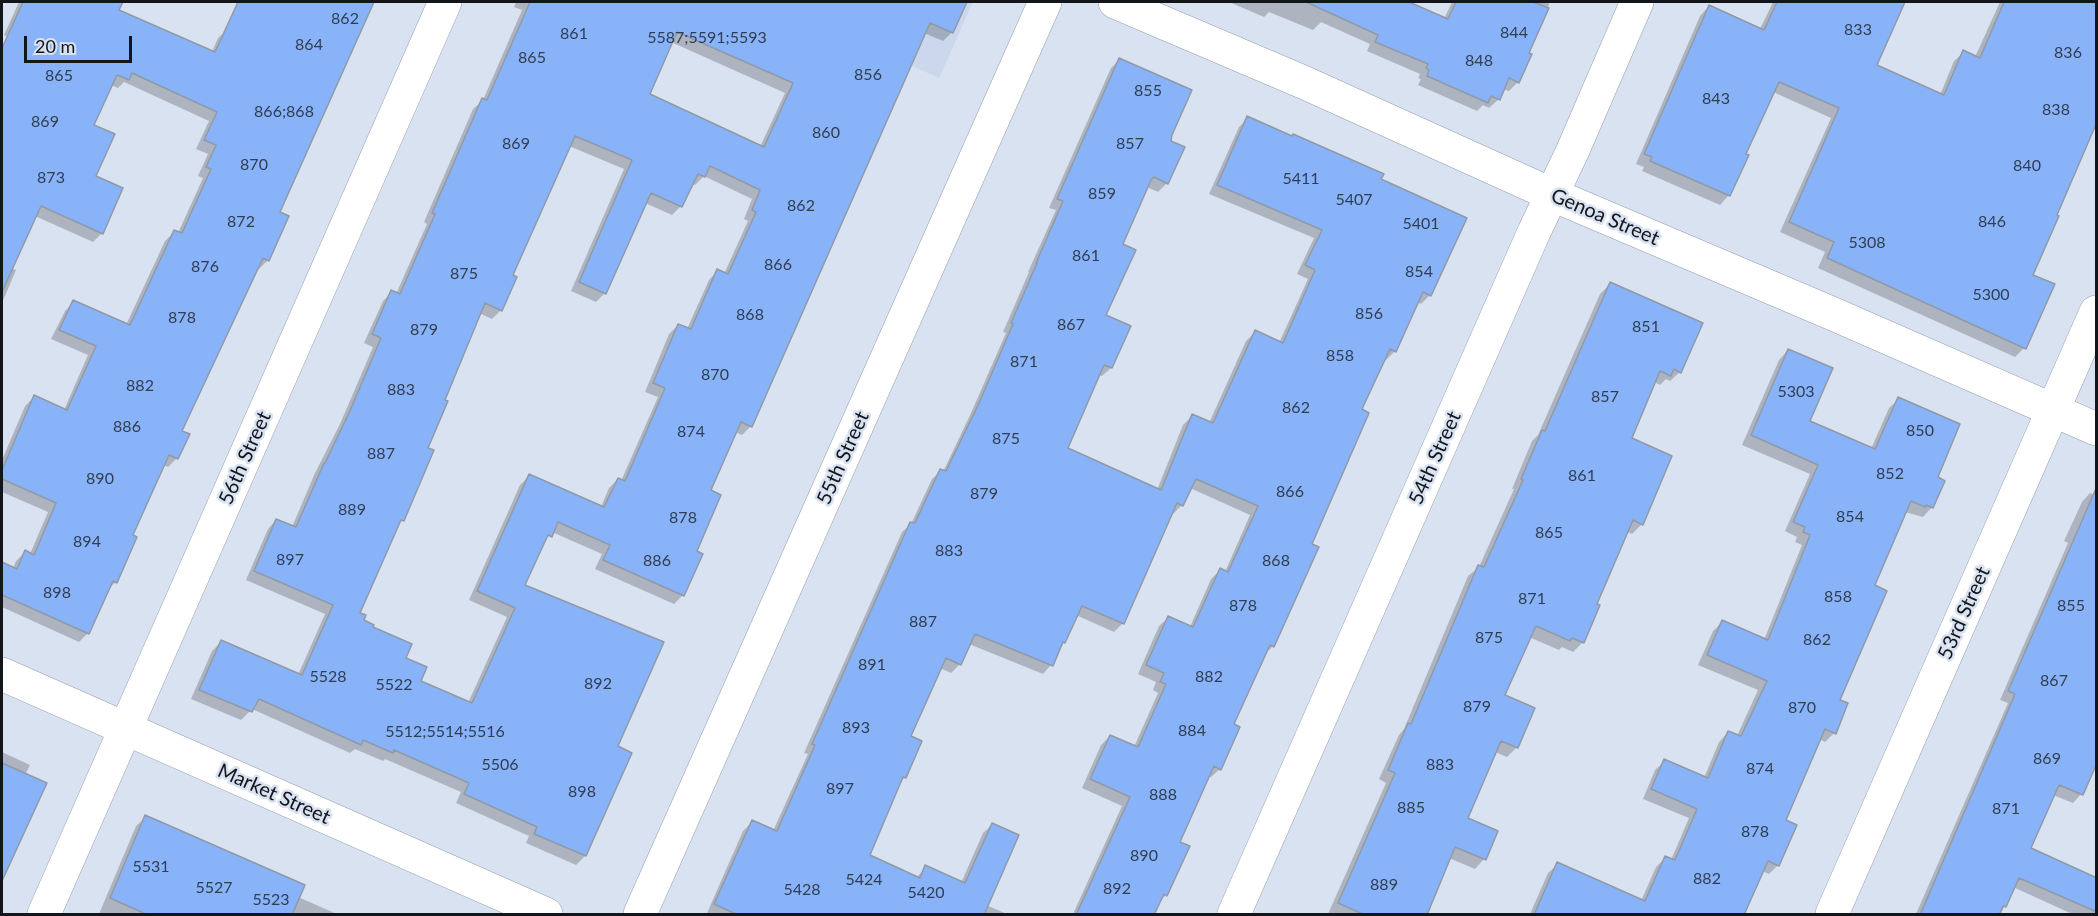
<!DOCTYPE html>
<style>
body{margin:0}
#map{position:relative;width:2098px;height:916px;overflow:hidden;background:#d9e2f1;font-family:Lato,sans-serif}
canvas{display:block}
.frame{position:absolute;inset:0;border:3px solid #12161a;pointer-events:none}
.scale{position:absolute;left:24px;top:36px;width:108px;height:27px;box-sizing:border-box;border:3px solid #12161a;border-top:0;padding-left:8px;font-size:18px;line-height:21px;white-space:nowrap;color:#12161a;-webkit-text-stroke:4px #d9e2f1;paint-order:stroke}
</style>
<div id="map">
<canvas width="2098" height="916"></canvas>
<div class="frame"></div>
<div class="scale">20 m</div>
</div>
<script>
const ctx = document.querySelector('canvas').getContext('2d');
ctx.lineJoin = 'round';
function paint(path, color) { ctx.fillStyle = color; ctx.fill(path, 'evenodd'); }
const shape = rows => new Path2D(rows.map(r => 'M' + r).join(''));
function strokePath(path, color, width, dash) { ctx.strokeStyle = color; ctx.lineWidth = width; ctx.lineCap = dash ? 'butt' : 'round'; ctx.setLineDash(dash || []); ctx.stroke(path); }
function label(font, color, halo, rows, align = 'center') {
  ctx.font = font + ' Lato,sans-serif'; ctx.lineWidth = 5; ctx.setLineDash([]); ctx.textBaseline = 'middle'; ctx.strokeStyle = halo; ctx.fillStyle = color; for (const [text, x, y, turn = 0] of rows) {
    ctx.save(); ctx.translate(x, y); ctx.rotate((+turn || 0) * Math.PI / 180); ctx.textAlign = isNaN(turn) ? turn : align; if (halo) ctx.strokeText(text, 0, 0); ctx.fillText(text, 0, 0); ctx.restore();
  }
}
paint(shape([
 [853,2,973,2,939,78,839,33]
]), '#cad7ec');
paint(shape([
 [19,2,121,2,117,11,212,52,218,38,227,30,243,37,259,2,373,2,278,213,268,260,259,269,257,268,180,432,177,458,168,467,163,465,131,536,116,582,107,590,88,633,79,642,2,607,2,594,16,561,25,552,30,554,48,512,2,492,2,460,25,406,34,397,64,410,88,355,51,339,65,311,74,302,126,325,165,241,174,232,178,233,203,178,198,176,208,154,196,149,209,121,124,82,118,88,111,85,92,125,94,177,121,189,102,233,93,242,35,216,11,268,16,270,2,303,2,68,13,39,4,35],
 [516,2,966,2,952,32,943,41,924,33,751,426,742,435,735,432,709,491,683,595,674,604,595,569,602,554,552,532,541,545,523,586,616,747,630,753,585,856,576,865,526,843,529,836,456,803,461,792,385,759,383,761,355,749,350,753,252,709,241,720,191,699,212,651,221,642,298,675,325,614,246,580,268,529,276,520,292,527,315,473,340,424,373,347,364,343,383,301,392,292,396,294,427,224,424,222,473,109,483,100,522,10,514,7],
 [671,42,785,93,760,147,648,95],
 [569,146,624,169,571,291,596,302,605,293,645,203,672,215,681,206,691,184,695,185,704,176,752,199,744,219,748,221,724,274,717,271,709,280,687,329,678,325,669,334,645,392,658,397,621,481,618,479,609,488,601,507,529,476,520,485,469,600,507,617,468,703,419,682,404,659,362,621,358,613,396,526,402,520,443,400,479,313,492,319,501,310,511,276],
 [1229,2,1405,2,1444,19,1452,2,1550,2,1527,54,1518,82,1509,91,1503,89,1499,99,1489,108,1483,105,1477,111,1418,85,1421,79,1418,78,1420,74,1367,51,1370,44,1321,22,1313,30,1269,12,1264,17],
 [1773,2,1885,2,1900,8,1875,66,1940,95,1954,61,1964,52,1975,57,2000,2,2061,2,2077,9,2081,2,2096,2,2096,119,2031,275,2024,348,2015,357,1818,268,1825,252,1780,232,1831,118,1773,92,1744,155,1729,195,1720,205,1642,171,1644,167,1636,164,1700,16,1709,6,1760,29],
 [1120,59,1170,134,1167,183,1158,192,1147,187,1121,245,1104,316,1129,327,1111,368,1102,376,1098,375,1066,449,1157,490,1183,425,1192,416,1209,423,1246,341,1255,332,1279,343,1308,279,1297,274,1314,238,1209,194,1239,127,1248,118,1379,180,1430,295,1421,304,1417,302,1395,351,1386,360,1384,358,1360,410,1273,646,1263,656,1232,725,1220,769,1211,777,1208,776,1178,843,1166,895,1158,903,1153,914,1073,914,1122,806,1082,788,1101,745,1110,736,1134,747,1158,693,1153,690,1156,682,1138,674,1159,626,1168,618,1190,627,1211,579,1220,570,1225,572,1250,515,1190,488,1182,505,1173,514,1172,513,1123,623,1114,632,1076,615,1051,665,1043,674,969,644,960,664,951,673,940,668,910,737,920,742,904,778,899,783,868,856,916,878,926,867,961,883,983,833,992,825,986,905,1007,914,711,914,707,913,743,831,752,822,773,831,808,754,804,753,902,532,911,524,932,479,941,471,943,472,971,413,1006,333,1003,332,1029,272,1028,272,1056,210,1049,208,1111,68],
 [1610,284,1680,372,1670,381,1666,379,1660,385,1654,382,1630,439,1642,524,1632,534,1626,531,1595,605,1583,642,1573,652,1562,647,1559,650,1529,637,1503,696,1517,747,1507,757,1495,752,1466,819,1484,859,1475,869,1449,858,1427,914,1328,914,1386,783,1379,779,1399,735,1404,729,1468,576,1479,567,1514,489,1512,489,1532,441,1538,435,1600,294],
 [1788,350,1808,422,1871,449,1889,408,1899,399,1936,478,1932,507,1923,517,1905,512,1873,586,1838,701,1834,733,1825,742,1819,739,1784,821,1778,865,1769,874,1762,871,1743,914,1530,914,1548,873,1558,864,1641,901,1656,867,1665,858,1671,860,1689,818,1643,799,1655,770,1665,761,1704,778,1719,742,1728,732,1737,736,1758,690,1698,665,1713,631,1722,622,1764,640,1802,545,1795,542,1797,537,1785,531,1810,474,1742,445,1779,360],
 [2090,493,2096,496,2096,768,2093,767,2081,794,2073,803,2053,795,2029,849,2096,879,2096,914,2070,914,2070,913,2013,887,2001,914,1916,914,2008,703,2000,700,2068,543,2064,541,2082,502],
 [2,752,30,765,25,775,6,867,2,872],
 [146,817,298,897,337,914,99,914,136,826]
]), '#0003');
const building = shape([
 [23,2,123,2,119,10,215,52,238,2,374,2,280,212,289,216,269,261,263,258,182,431,190,434,178,459,169,455,133,535,137,537,117,583,113,581,89,634,2,595,2,562,17,569,25,550,34,555,56,503,2,479,2,470,34,395,67,410,96,346,59,330,73,300,130,325,174,230,182,233,211,169,206,167,216,145,204,140,217,112,132,73,129,80,117,75,94,125,115,134,96,176,123,188,103,234,41,206,2,292,2,48,23,2],
 [530,2,967,2,953,33,930,23,752,427,741,422,711,490,721,495,697,551,703,554,684,596,603,560,610,545,558,522,552,537,548,535,525,585,664,642,618,746,632,753,586,856,534,834,537,827,464,794,469,783,394,750,393,753,363,740,361,745,259,699,252,712,199,690,221,640,302,675,333,605,254,571,276,519,296,527,324,463,325,463,349,413,381,338,372,334,391,290,400,294,435,214,432,213,482,98,487,100,530,2],
 [677,32,793,83,764,147,650,94,677,32],
 [575,136,632,160,579,282,606,294,651,193,682,207,698,174,705,177,710,166,760,190,752,210,756,212,728,274,717,269,691,329,678,324,653,383,665,388,625,481,618,478,604,507,529,474,477,591,515,608,472,703,421,681,427,667,406,658,412,644,373,627,374,625,364,620,366,615,360,613,401,520,404,521,434,450,428,448,448,401,445,400,485,303,502,311,517,277,513,275,575,136],
 [1306,2,1409,2,1448,19,1456,2,1533,2,1549,8,1529,53,1532,54,1519,83,1509,78,1500,100,1491,96,1488,103,1427,76,1429,70,1426,68,1428,64,1375,42,1378,35,1306,2],
 [1777,2,1905,2,1877,65,1944,95,1963,50,1980,58,2004,2,2097,2,2097,122,2057,215,2059,216,2033,275,2055,284,2026,349,1827,258,1834,242,1789,222,1839,108,1779,82,1746,154,1749,155,1730,196,1650,161,1652,157,1644,154,1709,5,1764,30,1777,2],
 [1119,58,1192,90,1172,135,1171,141,1185,147,1168,184,1154,177,1151,180,1123,244,1136,250,1106,315,1131,326,1112,368,1104,365,1068,448,1161,490,1192,414,1213,423,1255,330,1283,343,1315,270,1305,265,1322,230,1217,185,1247,116,1292,136,1293,134,1384,174,1381,179,1467,218,1431,296,1423,292,1396,352,1390,349,1362,409,1369,413,1312,544,1319,547,1274,647,1270,645,1234,724,1240,727,1221,770,1214,766,1180,842,1190,846,1167,896,1164,894,1154,915,1076,915,1130,797,1090,779,1110,735,1138,747,1166,684,1160,682,1164,673,1146,665,1168,616,1193,627,1220,568,1228,572,1258,506,1196,479,1183,506,1177,503,1124,624,1082,606,1065,643,1063,642,1053,666,975,634,961,665,946,658,911,736,922,741,906,778,903,777,870,855,920,878,925,865,965,883,992,823,1019,835,984,915,738,915,714,904,752,820,777,831,815,745,812,744,910,522,915,523,940,469,946,471,979,403,1013,324,1011,323,1037,263,1036,263,1063,201,1057,199,1119,58],
 [1610,282,1703,323,1681,373,1674,369,1671,376,1660,371,1632,438,1672,456,1643,525,1633,520,1597,604,1600,605,1584,643,1572,638,1570,641,1536,626,1505,695,1535,708,1518,748,1501,741,1468,818,1498,831,1486,860,1455,847,1427,915,1365,915,1338,903,1395,773,1388,770,1408,723,1411,724,1478,565,1484,567,1523,480,1521,479,1542,430,1545,431,1610,282],
 [1788,349,1833,368,1810,421,1875,449,1898,397,1960,424,1938,477,1945,481,1933,508,1926,505,1925,507,1911,501,1875,585,1887,591,1840,700,1848,703,1836,734,1825,729,1786,820,1797,825,1779,866,1768,861,1744,915,1534,915,1557,862,1645,901,1665,856,1675,860,1697,809,1651,789,1664,759,1708,778,1728,731,1741,736,1767,681,1707,655,1722,620,1768,640,1810,535,1803,532,1805,527,1793,522,1818,465,1751,435,1788,349],
 [2097,486,2097,763,2083,795,2059,785,2031,848,2097,878,2097,912,2019,878,2006,907,2003,906,1999,915,1920,915,2015,694,2008,691,2097,486],
 [2,763,47,783,2,881,2,763],
 [145,815,305,885,292,915,148,915,110,898,145,815]
]);
paint(building, '#88b3f9');
strokePath(building, '#9099a6', 1.5);
const minor = shape([
 [1115,2,1303,82,1553,195,1831,313,2096,429],
 [2,674,546,914],
 [44,914,445,2],
 [640,914,1045,2],
 [1234,914,1534,232,1573,150,1637,2],
 [1832,914,2096,312]
]);
strokePath(minor, '#959eab', 34);
strokePath(minor, '#fff', 33);
label('16px', '#303d52', null, [
 ["862",345,19],
 ["833",1858,30],
 ["844",1514,33],
 ["861",574,34],
 ["5587;5591;5593",707,38],
 ["864",309,45],
 ["836",2068,53],
 ["865",532,58],
 ["848",1479,61],
 ["856",868,75],
 ["865",59,76],
 ["855",1148,91],
 ["843",1716,99],
 ["838",2056,110],
 ["866;868",284,112],
 ["869",45,122],
 ["860",826,133],
 ["869",516,144],
 ["857",1130,144],
 ["870",254,165],
 ["840",2027,166],
 ["873",51,178],
 ["5411",1301,179],
 ["859",1102,194],
 ["5407",1354,200],
 ["862",801,206],
 ["872",241,222],
 ["846",1992,222],
 ["5401",1421,224],
 ["5308",1867,243],
 ["861",1086,256],
 ["866",778,265],
 ["876",205,267],
 ["854",1419,272],
 ["875",464,274],
 ["5300",1991,295],
 ["856",1369,314],
 ["868",750,315],
 ["878",182,318],
 ["867",1071,325],
 ["851",1646,327],
 ["879",424,330],
 ["858",1340,356],
 ["871",1024,362],
 ["870",715,375],
 ["882",140,386],
 ["883",401,390],
 ["5303",1796,392],
 ["857",1605,397],
 ["862",1296,408],
 ["886",127,427],
 ["850",1920,431],
 ["874",691,432],
 ["875",1006,439],
 ["887",381,454],
 ["852",1890,474],
 ["861",1582,476],
 ["890",100,479],
 ["866",1290,492],
 ["879",984,494],
 ["889",352,510],
 ["854",1850,517],
 ["878",683,518],
 ["865",1549,533],
 ["894",87,542],
 ["883",949,551],
 ["897",290,560],
 ["886",657,561],
 ["868",1276,561],
 ["898",57,593],
 ["858",1838,597],
 ["871",1532,599],
 ["878",1243,606],
 ["855",2071,606],
 ["887",923,622],
 ["875",1489,638],
 ["862",1817,640],
 ["891",872,665],
 ["5528",328,677],
 ["882",1209,677],
 ["867",2054,681],
 ["892",598,684],
 ["5522",394,685],
 ["879",1477,707],
 ["870",1802,708],
 ["893",856,728],
 ["884",1192,731],
 ["5512;5514;5516",445,732],
 ["869",2047,759],
 ["5506",500,765],
 ["883",1440,765],
 ["874",1760,769],
 ["897",840,789],
 ["898",582,792],
 ["888",1163,795],
 ["885",1411,808],
 ["871",2006,809],
 ["878",1755,832],
 ["890",1144,856],
 ["5531",151,867],
 ["882",1707,879],
 ["5424",864,880],
 ["889",1384,885],
 ["5527",214,888],
 ["892",1117,889],
 ["5428",802,890],
 ["5420",926,893],
 ["5523",271,900]
]);
label('20px', '#12161a', '#d9e2f1', [
 ["Genoa Street",1605,217,23],
 ["56th Street",245,458,-66],
 ["55th Street",843,458,-66],
 ["54th Street",1435,458,-66],
 ["53rd Street",1964,613,-66],
 ["Market Street",274,794,24]
]);
</script>
